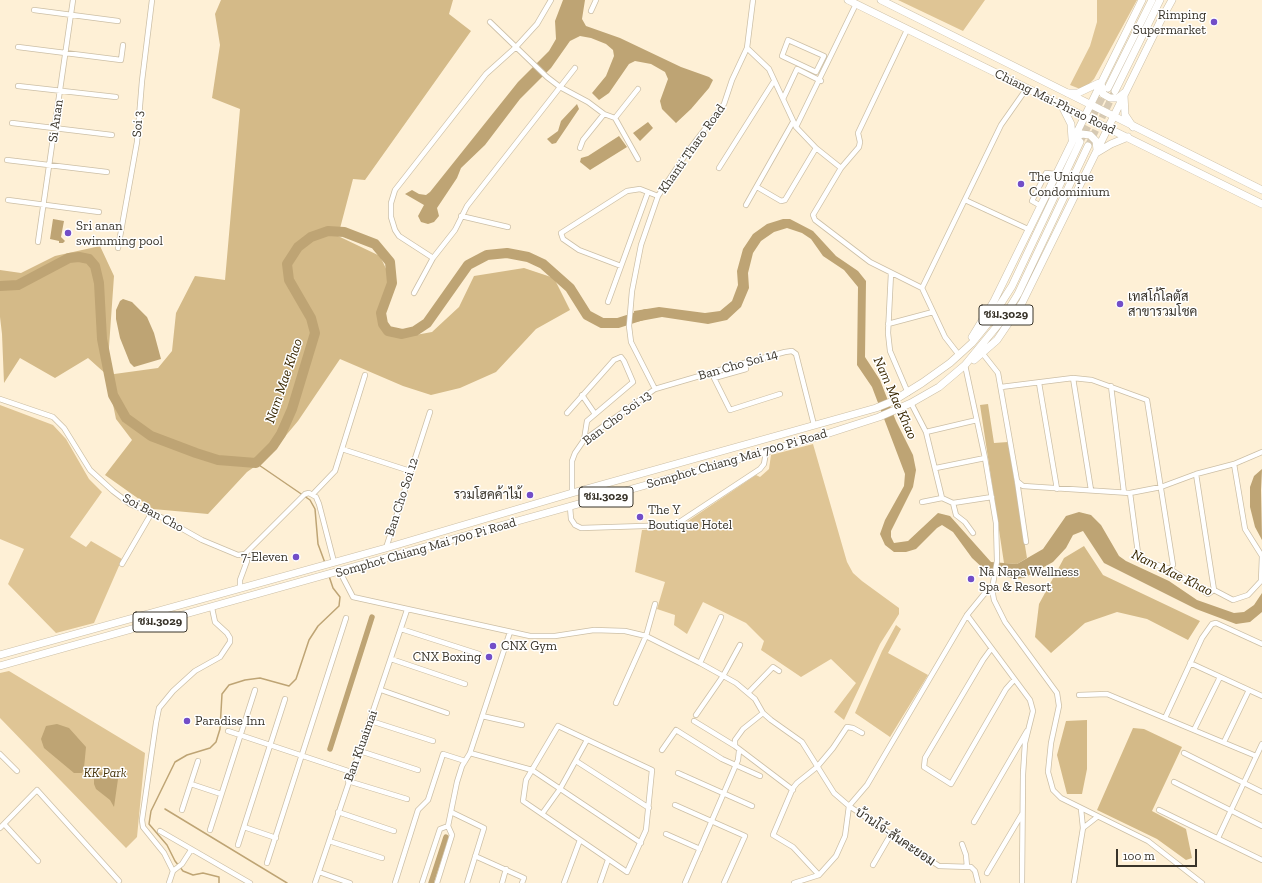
<!DOCTYPE html>
<meta charset="utf-8">
<style>
body{margin:0}
#map{position:relative;width:1262px;height:883px;overflow:hidden;background:#fef0d6;font-family:"Zilla Slab",serif}
canvas{display:block}
.scale{position:absolute;left:1116px;top:849px;width:81px;height:18px;box-sizing:border-box;border:2px solid #39342a;border-top:0;padding-left:5px;font-size:12px;line-height:14px;white-space:nowrap;color:#39342a;-webkit-text-stroke:3px #fff;paint-order:stroke}
</style>
<div id="map">
<canvas width="1262" height="883"></canvas>
<div class="scale">100 m</div>
</div>
<script>
const ctx = document.querySelector('canvas').getContext('2d');
ctx.lineJoin = 'round';
function paint(path, color) { ctx.fillStyle = color; ctx.fill(path, 'evenodd'); }
const shape = rows => new Path2D(rows.map(r => 'M' + r).join(''));
function strokePath(path, color, width, dash) { ctx.strokeStyle = color; ctx.lineWidth = width; ctx.lineCap = dash ? 'butt' : 'round'; ctx.setLineDash(dash || []); ctx.stroke(path); }
function label(font, color, halo, rows, align = 'center') {
  ctx.font = font + ' "Zilla Slab",Sarabun,serif'; ctx.lineWidth = 3; ctx.setLineDash([]); ctx.textBaseline = 'middle'; ctx.strokeStyle = halo; ctx.fillStyle = color; for (const [text, x, y, turn = 0] of rows) {
    ctx.save(); ctx.translate(x, y); ctx.rotate((+turn || 0) * Math.PI / 180); ctx.textAlign = isNaN(turn) ? turn : align; if (halo) ctx.strokeText(text, 0, 0); ctx.fillText(text, 0, 0); ctx.restore();
  }
}
paint(shape([
 [898,0,985,0,963,31],
 [1097,0,1137,0,1094,79,1087,86,1080,89,1070,85,1090,46,1097,22],
 [0,405,53,425,66,439,89,479,102,492,70,537,86,547,91,541,122,559,94,623,56,633,8,584,24,549,0,539],
 [813,444,847,562,853,573,862,581,899,608,899,614,880,644,844,720,834,712,856,683,831,659,801,677,761,650,764,641,746,623,703,602,687,634,674,625,675,615,657,609,665,582,635,572,642,530,675,528,685,523,756,475,760,477,769,469,771,455],
 [896,625,901,629,888,653,928,675,890,737,855,713,882,651],
 [9,671,145,753,137,837,126,848,0,718,0,673]
]), '#dfc595');
paint(shape([
 [221,0,453,0,449,14,471,31,365,180,353,179,338,236,380,256,389,275,387,289,378,314,383,331,399,338,432,332,459,307,474,276,524,268,554,278,570,310,536,329,496,372,460,388,431,395,403,386,340,359,298,421,267,458,247,472,208,514,153,509,105,475,132,440,116,419,107,375,88,358,55,378,20,358,4,383,2,334,0,317,0,270,21,273,55,256,100,246,114,276,107,375,158,368,172,351,176,313,195,276,225,280,240,109,212,98,220,45,215,14],
 [988,404,994,443,1008,442,1027,558,1017,564,1004,563,980,405],
 [1084,546,1103,575,1200,621,1188,640,1147,619,1117,612,1085,623,1051,653,1035,637,1039,604,1064,558],
 [1087,720,1087,769,1082,794,1067,794,1057,755,1066,721],
 [1133,728,1144,729,1182,747,1152,811,1186,829,1192,858,1186,860,1157,839,1097,810]
]), '#d4ba88');
paint(shape([
 [563,0,585,0,582,19,586,26,620,38,681,67,709,77,713,80,709,88,691,109,676,123,662,109,660,101,668,79,665,72,651,64,635,61,629,64,609,93,599,100,592,93,606,76,614,56,613,50,606,44,591,38,580,36,570,41,551,68,520,99,485,145,461,168,457,178,437,208,439,216,434,222,428,224,421,222,418,216,424,205,405,194,412,190,419,194,426,195,430,192,518,82,549,51,556,39,555,21],
 [577,104,579,109,556,143,552,144,547,139,558,131,561,121],
 [648,122,653,128,640,141,633,133],
 [619,136,627,147,590,170,580,162,581,158,588,156],
 [53,219,64,221,61,237,65,241,63,243,59,243,59,241,50,239],
 [783,219,790,219,813,231,836,256,858,271,866,281,865,357,880,380,896,421,913,455,916,470,913,487,891,531,891,537,894,543,908,541,938,513,950,516,991,562,1017,564,1043,549,1066,516,1079,512,1091,515,1101,525,1119,556,1126,561,1169,581,1197,600,1234,613,1244,612,1254,605,1262,593,1262,612,1250,622,1236,624,1196,609,1104,563,1083,531,1073,535,1066,548,1053,562,1024,578,1014,579,986,571,972,558,953,532,942,525,937,528,916,549,906,552,894,552,885,545,880,534,885,520,904,486,905,474,872,387,857,365,858,287,844,270,823,256,811,239,802,233,787,228,774,232,761,241,753,253,748,273,749,288,741,307,727,320,708,324,662,317,635,322,634,311,659,307,705,313,720,311,732,301,738,285,737,271,743,249,753,234,767,224],
 [0,282,15,283,6,289,0,289],
 [123,299,132,302,147,317,154,333,161,359,134,367,130,363,120,338,116,319,116,310,120,301],
 [1262,469,1261,490,1262,540,1255,527,1250,507,1250,487,1254,476],
 [57,724,69,728,86,747,84,768,82,773,74,773,44,748,41,739,46,726],
 [100,772,113,773,118,779,114,807,110,800,96,789,94,784,94,776]
]), '#bea474');
strokePath(shape([
 [256,463,310,500,315,509,318,544,325,563],
 [165,809,287,883],
 [219,883,219,877,203,873,193,875,183,871,175,861,167,845,149,824,151,811,175,762,187,755,210,748,216,742,220,729,222,694,229,685,245,680,260,678,289,686,296,679,309,640,318,626,339,606,340,597,333,588,329,576]
]), '#bea474', 1.5);
strokePath(shape([
 [330,749,372,617],
 [431,883,446,837]
]), '#bea474', 5.5);
strokePath(shape([
 [0,286,18,285,69,258,79,257,89,259,95,266,99,283,102,339,113,395,126,418,151,436,196,453,218,460,256,463,273,446,281,434,292,409,315,333,311,318,289,280,287,264,298,247,311,237,328,231,344,232,375,244,390,262,392,283,381,313,383,324,388,331,402,334,415,331,427,323,468,265,487,255,507,253,528,257,543,264,570,288,587,315,602,323,618,323,646,314]
]), '#bea474', 10);
strokePath(shape([
 [1080,142,1106,90],
 [1088,146,1115,91]
]), '#d7cab4', 7, [7, 3.5]);
const street = shape([
 [34,10,118,21],
 [591,11,596,0],
 [490,22,547,77,560,87,588,102,604,114,615,118,638,159],
 [907,30,858,133,860,142,859,147,841,168,813,215,815,220,870,262,922,288,945,337,959,355],
 [788,40,824,56,816,72,782,56,788,40],
 [18,47,121,60,123,45],
 [747,48,769,69,796,127,816,148,841,168],
 [18,86,116,97],
 [783,99,797,69,821,81],
 [615,118,638,89],
 [12,123,112,135],
 [796,127,856,4],
 [580,148,583,140,604,114],
 [7,160,107,172],
 [719,168,774,81],
 [757,187,781,201,785,200,816,148],
 [8,200,99,212],
 [965,200,1030,230],
 [746,205,793,122],
 [1041,206,1032,201,1046,173,1056,174],
 [461,216,508,227],
 [38,242,73,0],
 [118,248,137,142,142,81,152,0],
 [433,258,399,236,395,230,391,217,391,203,395,190,486,74,516,47,537,24,551,0],
 [621,266,579,250,563,239,561,233,627,191,640,189,658,196],
 [891,273,888,333,890,351,908,393],
 [922,288,1001,125,1027,88],
 [414,293,433,258,455,230,467,206,575,68],
 [608,302,648,192],
 [888,324,933,312],
 [983,354,998,373,1017,481,1023,486,1130,493,1161,487,1196,474,1234,464,1262,452],
 [744,363,746,369,714,378,730,410,780,394],
 [965,365,985,458,996,523,997,561,992,589,994,600,1005,622,1057,693,1059,706,1051,743,1048,772,1053,790,1061,798,1148,841,1202,883],
 [1073,378,1091,490],
 [1039,383,1057,489],
 [1111,386,1124,493],
 [1001,387,1073,378,1092,380,1147,400,1173,565,1170,569],
 [655,389,631,342,629,326,632,291,641,245,658,196,688,151,724,104,732,80,747,48,753,0],
 [582,395,595,414],
 [0,399,53,417,64,428,90,470,113,491,130,504,163,518,202,540,238,555,245,554],
 [911,403,926,432,942,498,953,503,992,497],
 [567,413,614,360,621,357,624,361,633,382,587,421,584,440],
 [926,432,977,420],
 [342,449,410,471],
 [936,468,985,458],
 [1196,474,1214,590],
 [1017,481,1026,542],
 [572,493,572,461,575,453,584,440,655,389,744,363,785,352,792,351,796,354,814,425],
 [1130,493,1138,553,1145,561,1170,569,1208,594,1214,590],
 [313,494,335,471,365,375],
 [922,502,942,498],
 [953,503,956,515,965,522,973,533],
 [570,507,571,519,575,525,581,528,675,525,760,469,764,464,766,452],
 [386,548,430,412],
 [245,554,305,494,309,493,316,497,319,504,334,562],
 [122,564,151,514],
 [340,572,353,597,530,636,555,636,594,630,625,631,646,636,700,663,736,683,755,699,763,713,771,720,802,742,834,793,849,806,939,866,971,867,975,871,978,883],
 [240,588,240,580,247,561,245,554],
 [1214,590,1233,600,1248,595,1261,581,1262,556,1245,529,1234,464],
 [967,615,1030,700,1033,711,1025,743,1023,774,1022,883],
 [401,629,479,654],
 [991,649,983,660,925,758,924,767,951,784,1006,689,1014,680],
 [391,659,465,684],
 [700,663,721,617],
 [1190,663,1262,696],
 [381,690,447,713],
 [748,693,773,667,779,671],
 [1079,695,1107,694,1256,756],
 [616,703,646,636,655,604],
 [763,713,743,729,735,740,735,746,793,790],
 [696,715,723,676,740,645],
 [482,716,522,725],
 [1165,718,1202,638,1212,624,1216,623,1262,644],
 [371,721,433,741],
 [694,721,735,746],
 [558,726,652,770,646,830,627,872,523,801,526,780,558,726],
 [1194,730,1220,677],
 [228,731,354,773],
 [1224,742,1249,690],
 [662,750,676,730,722,759,760,776],
 [360,751,418,770],
 [470,753,532,770,641,843],
 [1184,753,1262,792],
 [0,754,17,771],
 [576,761,649,808],
 [678,773,752,806],
 [348,781,407,799],
 [1174,782,1262,826],
 [191,784,221,794],
 [675,805,745,836,724,883],
 [849,806,867,785,967,615,985,593,992,589],
 [182,810,198,761],
 [1159,810,1262,860],
 [338,812,394,831],
 [451,812,484,828,467,883],
 [542,814,560,789,587,740],
 [974,822,1027,731],
 [4,824,38,861],
 [244,827,276,838],
 [0,828,37,790,119,881],
 [1083,828,1097,817],
 [210,830,255,690],
 [160,831,250,883],
 [666,834,700,849],
 [1218,838,1262,744],
 [329,841,382,858],
 [962,844,966,855,967,867],
 [238,845,285,699],
 [475,856,524,878,522,883],
 [267,863,346,618],
 [873,865,891,834],
 [173,871,182,864,191,850],
 [319,872,350,883],
 [987,873,1022,814],
 [819,875,793,847,773,835,793,788,797,783,817,767,833,748,847,727,853,728,862,733],
 [169,883,173,871,164,853,143,827,142,820,156,723,159,708,173,691,195,671,220,657,230,642,230,638,227,633,215,622,212,608],
 [315,883,407,610],
 [395,883,418,810,428,800,443,754,465,761],
 [422,883,440,829,448,826],
 [437,883,452,835,448,826,457,782,462,766,470,753,510,632],
 [502,883,506,869],
 [564,883,580,840],
 [600,883,608,860],
 [685,883,738,760,739,751],
 [794,883,819,875,836,856,845,836,849,806],
 [1074,883,1083,828,1081,809]
]);
const secondary = shape([
 [848,0,1262,204],
 [881,0,1262,190]
]);
const primary = shape([
 [1101,83,1103,94,1110,98,1118,98,1124,93],
 [1108,88,1152,0],
 [1115,91,1160,0],
 [1068,93,1078,93,1099,83],
 [1124,95,1125,115,1133,127],
 [1062,106,1071,124,1072,139],
 [1074,139,1082,134,1090,135,1096,141,1097,150],
 [1096,153,1111,144,1128,137],
 [972,337,994,301,1142,0],
 [974,360,997,340,1022,303,1161,20,1172,0],
 [0,655,386,548,572,493,876,408,893,401,922,383,950,363,972,343,989,322,1012,286,1080,142],
 [0,666,814,438,879,417,911,403,939,387,965,365,1002,320,1018,294,1088,146]
]);
strokePath(street, '#ccbfa6', 6);
strokePath(secondary, '#ccbfa6', 8);
strokePath(primary, '#ccbfa6', 8);
strokePath(street, '#fff', 4.5);
strokePath(secondary, '#fff', 7);
strokePath(primary, '#fff', 7);
for (const [x, y, r, color] of [
 [1214,22,4,"#724ec8"],
 [1021,184,4,"#724ec8"],
 [68,233,4,"#724ec8"],
 [1120,304,4,"#724ec8"],
 [530,495,4,"#724ec8"],
 [640,517,4,"#724ec8"],
 [296,557,4,"#724ec8"],
 [971,579,4,"#724ec8"],
 [493,646,4,"#724ec8"],
 [489,657,4,"#724ec8"],
 [187,721,4,"#724ec8"]
]) { const dot = new Path2D(); dot.arc(x, y, r, 0, 2 * Math.PI); ctx.fillStyle = color; ctx.fill(dot); strokePath(dot, '#fff', 1.5); }
for (const [x, y, w] of [
 [1006,315,54],
 [606,497,54],
 [160,622,54]
]) { const box = new Path2D(); box.roundRect(x - w / 2, y - 10, w, 20, 3); ctx.fillStyle = '#fff'; ctx.fill(box); strokePath(box, '#39342a', 1); }
label('bold 12px', '#39342a', null, [
 ["ชม.3029",1006,315],
 ["ชม.3029",606,497],
 ["ชม.3029",160,622]
]);
label('13px', '#39342a', '#fff', [
 ["Rimping",1206,15,"right"],
 ["Supermarket",1206,30,"right"],
 ["The Unique",1029,177],
 ["Condominium",1029,192],
 ["Sri anan",76,226],
 ["swimming pool",76,241],
 ["เทสโก้โลตัส",1128,297],
 ["สาขารวมโชค",1128,312],
 ["รวมโฮคค้าไม้",522,495,"right"],
 ["The Y",648,510],
 ["Boutique Hotel",648,525],
 ["7-Eleven",288,557,"right"],
 ["Na Napa Wellness",979,572],
 ["Spa & Resort",979,587],
 ["CNX Gym",501,646],
 ["CNX Boxing",481,657,"right"],
 ["Paradise Inn",195,721]
], 'left');
label('13px', '#39342a', '#fff', [
 ["Chiang Mai-Phrao Road",1055,102,26],
 ["Si Anan",56,121,-82],
 ["Soi 3",138,124,-86],
 ["Khanti Tharo Road",692,149,-55],
 ["Ban Cho Soi 14",738,365,-16],
 ["Ban Cho Soi 13",617,418,-37],
 ["Somphot Chiang Mai 700 Pi Road",737,459,-16],
 ["Ban Cho Soi 12",402,497,-72],
 ["Soi Ban Cho",153,513,28],
 ["Somphot Chiang Mai 700 Pi Road",426,548,-16],
 ["Ban Kluaimai",361,746,-70],
 ["บ้านโจ้-สันคะยอม",895,837,34]
]);
label('italic 13px', '#46330a', '#fff', [
 ["KK Park",105,773]
]);
label('italic 14px', '#392700', '#fff', [
 ["Nam Mae Khao",284,381,-71],
 ["Nam Mae Khao",895,398,66],
 ["Nam Mae Khao",1172,573,26]
]);
</script>
